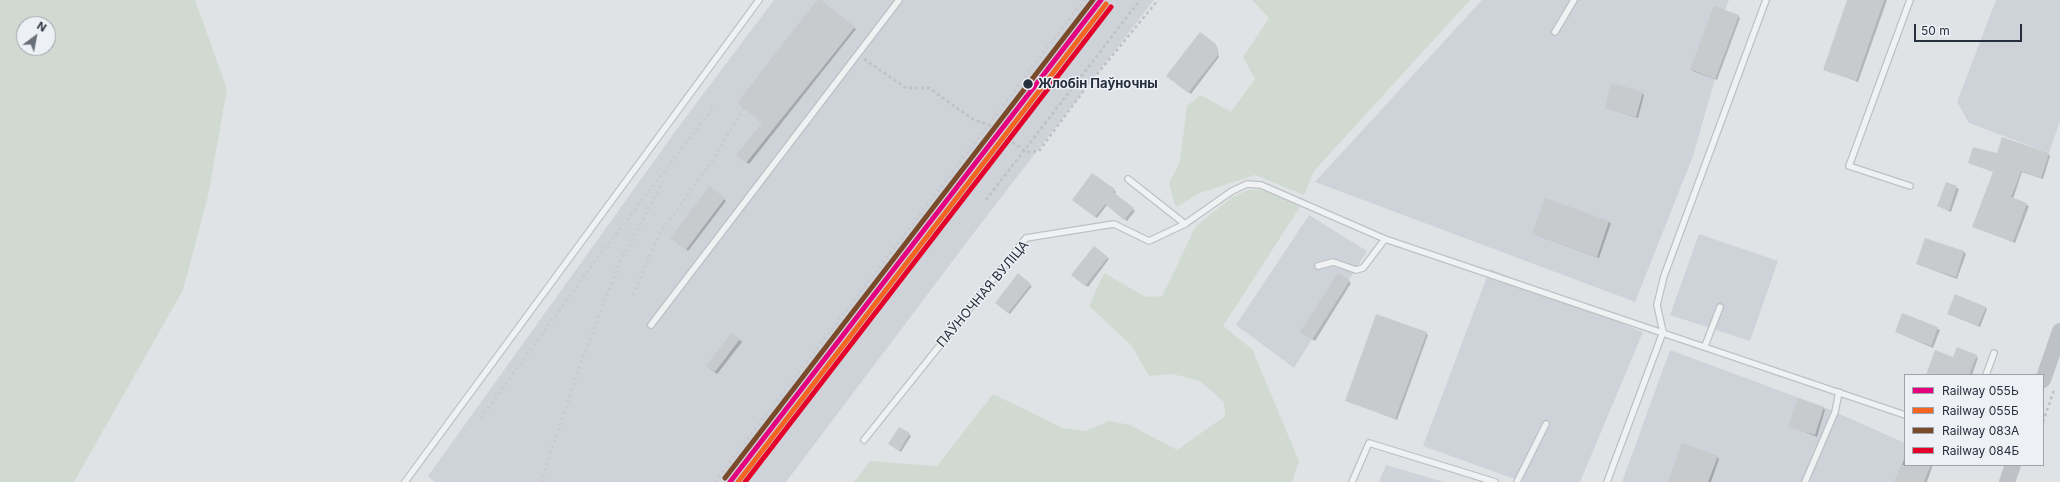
<!DOCTYPE html>
<meta charset="utf-8">
<style>
body{margin:0}
#map{position:relative;width:2060px;height:482px;overflow:hidden;background:#e0e3e6;font-family:Inter,sans-serif}
canvas{display:block}
.legend{position:absolute;left:1904px;top:374px;width:140px;height:92px;box-sizing:border-box;background:#edf1f5;border:1px solid #9ea4ac;margin:0;padding:5px 7px;list-style:none;font-size:12px;color:#27303e}
.legend li{display:flex;align-items:center;gap:8px;height:20px}
.legend b{width:20px;border:1px solid #9ea4ac}
.north{position:absolute;left:16px;top:16px;width:40px;height:40px;box-sizing:border-box;background:#edf1f5;border:1px solid #9ea4ac;border-radius:50%;rotate:32deg;font-size:11px;font-weight:700;line-height:16px;text-align:center;color:#27303e}
.north::after{content:'';display:block;margin:auto;width:14px;height:18px;background:#686f79;clip-path:polygon(50% 0,100% 100%,50% 72%,0 100%)}
.scale{position:absolute;left:1914px;top:24px;width:108px;height:18px;box-sizing:border-box;border:2px solid #27303e;border-top:0;padding-left:5px;font-size:12px;line-height:14px;white-space:nowrap;color:#27303e;-webkit-text-stroke:3px #edf1f5;paint-order:stroke}
</style>
<div id="map">
<canvas width="2060" height="482"></canvas>
<ul class="legend">
<li><b style="height:5px;background:#e5007d"></b>Railway 055Ь</li>
<li><b style="height:5px;background:#f26522"></b>Railway 055Б</li>
<li><b style="height:5px;background:#7a4b2a"></b>Railway 083А</li>
<li><b style="height:5px;background:#e4002b"></b>Railway 084Б</li>
</ul>
<div class="north">N</div>
<div class="scale">50 m</div>
</div>
<script>
const ctx = document.querySelector('canvas').getContext('2d');
ctx.lineJoin = 'round';
function paint(path, color) { ctx.fillStyle = color; ctx.fill(path, 'evenodd'); }
const shape = rows => new Path2D(rows.map(r => 'M' + r).join(''));
function strokePath(path, color, width, dash) { ctx.strokeStyle = color; ctx.lineWidth = width; ctx.lineCap = dash ? 'butt' : 'round'; ctx.setLineDash(dash || []); ctx.stroke(path); }
function label(font, color, halo, rows, align = 'center') {
  ctx.font = font + ' Inter,sans-serif'; ctx.lineWidth = 3; ctx.setLineDash([]); ctx.textBaseline = 'middle'; ctx.strokeStyle = halo; ctx.fillStyle = color; for (const [text, x, y, turn = 0] of rows) {
    ctx.save(); ctx.translate(x, y); ctx.rotate((+turn || 0) * Math.PI / 180); ctx.textAlign = isNaN(turn) ? turn : align; if (halo) ctx.strokeText(text, 0, 0); ctx.fillText(text, 0, 0); ctx.restore();
  }
}
paint(shape([
 [774,0,1154,0,979,226,786,482,435,482,428,476,677,129],
 [1482,0,1729,0,1725,10,1715,79,1693,156,1635,302,1315,182],
 [1996,0,2060,0,2060,121,2049,153,1969,123,1957,102],
 [1309,215,1367,251,1294,368,1236,325],
 [1699,234,1778,261,1750,341,1670,315],
 [1490,269,1643,332,1580,482,1523,482,1423,446],
 [1670,350,1824,407,1905,443,1905,465,1931,465,1925,482,1622,482],
 [1386,465,1444,482,1379,482]
]), '#ced2d9');
paint(shape([
 [0,0,195,0,227,89,208,196,183,290,74,482,0,482],
 [24,24,48,24,48,48,24,48],
 [1252,0,1470,0,1314,171,1304,195,1255,175,1200,193,1176,207,1169,184,1180,161,1187,106,1201,95,1231,112,1255,79,1243,57,1269,18],
 [1248,190,1263,190,1300,207,1223,326,1252,349,1299,461,1292,482,854,482,870,461,937,466,993,394,1063,428,1086,431,1109,421,1130,425,1177,450,1225,416,1224,402,1200,381,1172,374,1149,376,1131,345,1089,306,1104,273,1146,297,1162,296,1196,226,1232,197]
]), '#d1dad1');
paint(shape([
 [819,0,856,29,749,164,739,157,764,123],
 [1848,0,1887,0,1858,82,1825,69],
 [1738,16,1740,18,1717,80,1693,71,1691,69],
 [1215,45,1217,47,1219,57,1191,94,1169,77],
 [1642,93,1644,95,1638,118,1606,108],
 [1997,154,2048,154,2050,156,2043,179,2022,172,2013,199,2029,206,2015,243,1973,226,1994,172,1969,163],
 [1092,174,1114,190,1116,192,1115,194,1135,211,1127,221,1107,205,1097,218,1075,202],
 [1946,183,1959,189,1951,212,1938,206],
 [709,187,726,201,688,251,673,239],
 [1545,199,1611,223,1599,258,1533,234],
 [1964,252,1966,254,1957,279,1917,264],
 [1107,258,1109,259,1088,287,1075,277],
 [1338,274,1351,283,1315,341,1303,334],
 [1030,285,1032,286,1010,314,998,305],
 [1985,307,1987,309,1980,327,1948,314],
 [1903,314,1940,330,1933,348,1896,332],
 [1426,333,1428,335,1397,420,1346,400],
 [732,334,742,342,717,374,709,368],
 [1976,356,1978,358,1972,375,1927,375,1953,358],
 [1823,408,1825,410,1817,437,1790,426],
 [899,428,911,436,901,452,889,444],
 [1717,457,1719,459,1711,482,1669,482],
 [1905,457,1905,465,1933,465,1927,482,1895,482]
]), '#0003');
paint(shape([
 [817,0,821,0,855,27,746,163,736,155,762,123,737,103],
 [1847,0,1884,0,1856,81,1823,70],
 [1714,6,1739,15,1715,79,1690,69],
 [1200,32,1216,44,1218,55,1188,93,1166,76],
 [1611,83,1643,92,1636,117,1605,108],
 [2002,137,2049,153,2041,178,2021,171,2011,197,2027,203,2013,242,1972,227,1993,172,1968,163,1973,147,1997,153],
 [1092,173,1115,189,1113,192,1134,208,1124,220,1105,204,1095,217,1072,200],
 [1946,182,1957,186,1949,211,1937,206],
 [709,186,725,198,686,250,670,238],
 [1545,198,1609,221,1597,257,1532,234],
 [1925,238,1964,251,1956,277,1916,264],
 [1094,246,1108,257,1085,286,1071,275],
 [1018,273,1031,284,1008,313,995,303],
 [1338,273,1350,280,1312,340,1300,332],
 [1955,294,1986,307,1978,326,1947,314],
 [1902,313,1938,327,1931,346,1895,332],
 [1376,314,1427,332,1395,419,1345,401],
 [731,333,740,339,715,372,706,366],
 [1957,347,1977,355,1969,375,1926,375,1935,350,1953,357],
 [1798,398,1824,407,1815,435,1788,427],
 [899,427,910,433,899,451,888,444],
 [1682,443,1718,456,1708,482,1668,482],
 [1901,465,1931,465,1924,482,1894,482]
]), '#c8cbce');
const lane = shape([
 [1910,0,1849,166,1910,186],
 [1555,32,1574,0],
 [1128,179,1185,224],
 [1318,266,1333,262,1356,270,1363,268,1385,239],
 [651,325,899,0],
 [1705,346,1720,307],
 [1986,375,1994,353],
 [864,440,1026,238,1114,224,1149,241,1185,224,1232,191,1247,184,1261,185,1385,239,1905,415],
 [405,482,759,0],
 [1352,482,1369,443,1495,482],
 [1517,482,1546,424],
 [1607,482,1663,332,1657,305,1664,276,1766,0],
 [1805,482,1835,412,1839,392]
]);
strokePath(lane, '#bec1c4', 8);
strokePath(shape([
 [864,59,906,88,929,88,974,120,989,125,1026,152,1039,151,1085,89,1158,0],
 [986,200,1140,0],
 [2043,422,2054,390]
]), '#bfc1c5', 2.5, [3, 3]);
strokePath(lane, '#eff1f2', 5.5);
strokePath(shape([
 [2043,380,2060,331],
 [2007,482,2013,465]
]), '#bec1c5', 16);
strokePath(shape([
 [633,295,659,235,712,161,744,108],
 [481,418,596,260,714,107],
 [541,482,582,360,619,264,663,182],
 [715,482,1084,0]
]), '#c9cacd', 3, [2, 4]);
strokePath(shape([
 [730,482,1101,0]
]), '#e5007d', 5);
strokePath(shape([
 [738,482,1106,4]
]), '#f26522', 5);
strokePath(shape([
 [725,478,1093,0]
]), '#7a4b2a', 5);
strokePath(shape([
 [745,482,1111,7]
]), '#e4002b', 5);
for (const [x, y, r, color] of [
 [1028,84,5.5,"#27303e"]
]) { const dot = new Path2D(); dot.arc(x, y, r, 0, 2 * Math.PI); ctx.fillStyle = color; ctx.fill(dot); strokePath(dot, '#edf1f5', 1.5); }
label('bold 13px', '#27303e', '#edf1f5', [
 ["Жлобін Паўночны",1038,84]
], 'left');
label('13px', '#27303e', '#edf1f5', [
 ["ПАЎНОЧНАЯ ВУЛІЦА",983,294,-50]
]);
</script>
